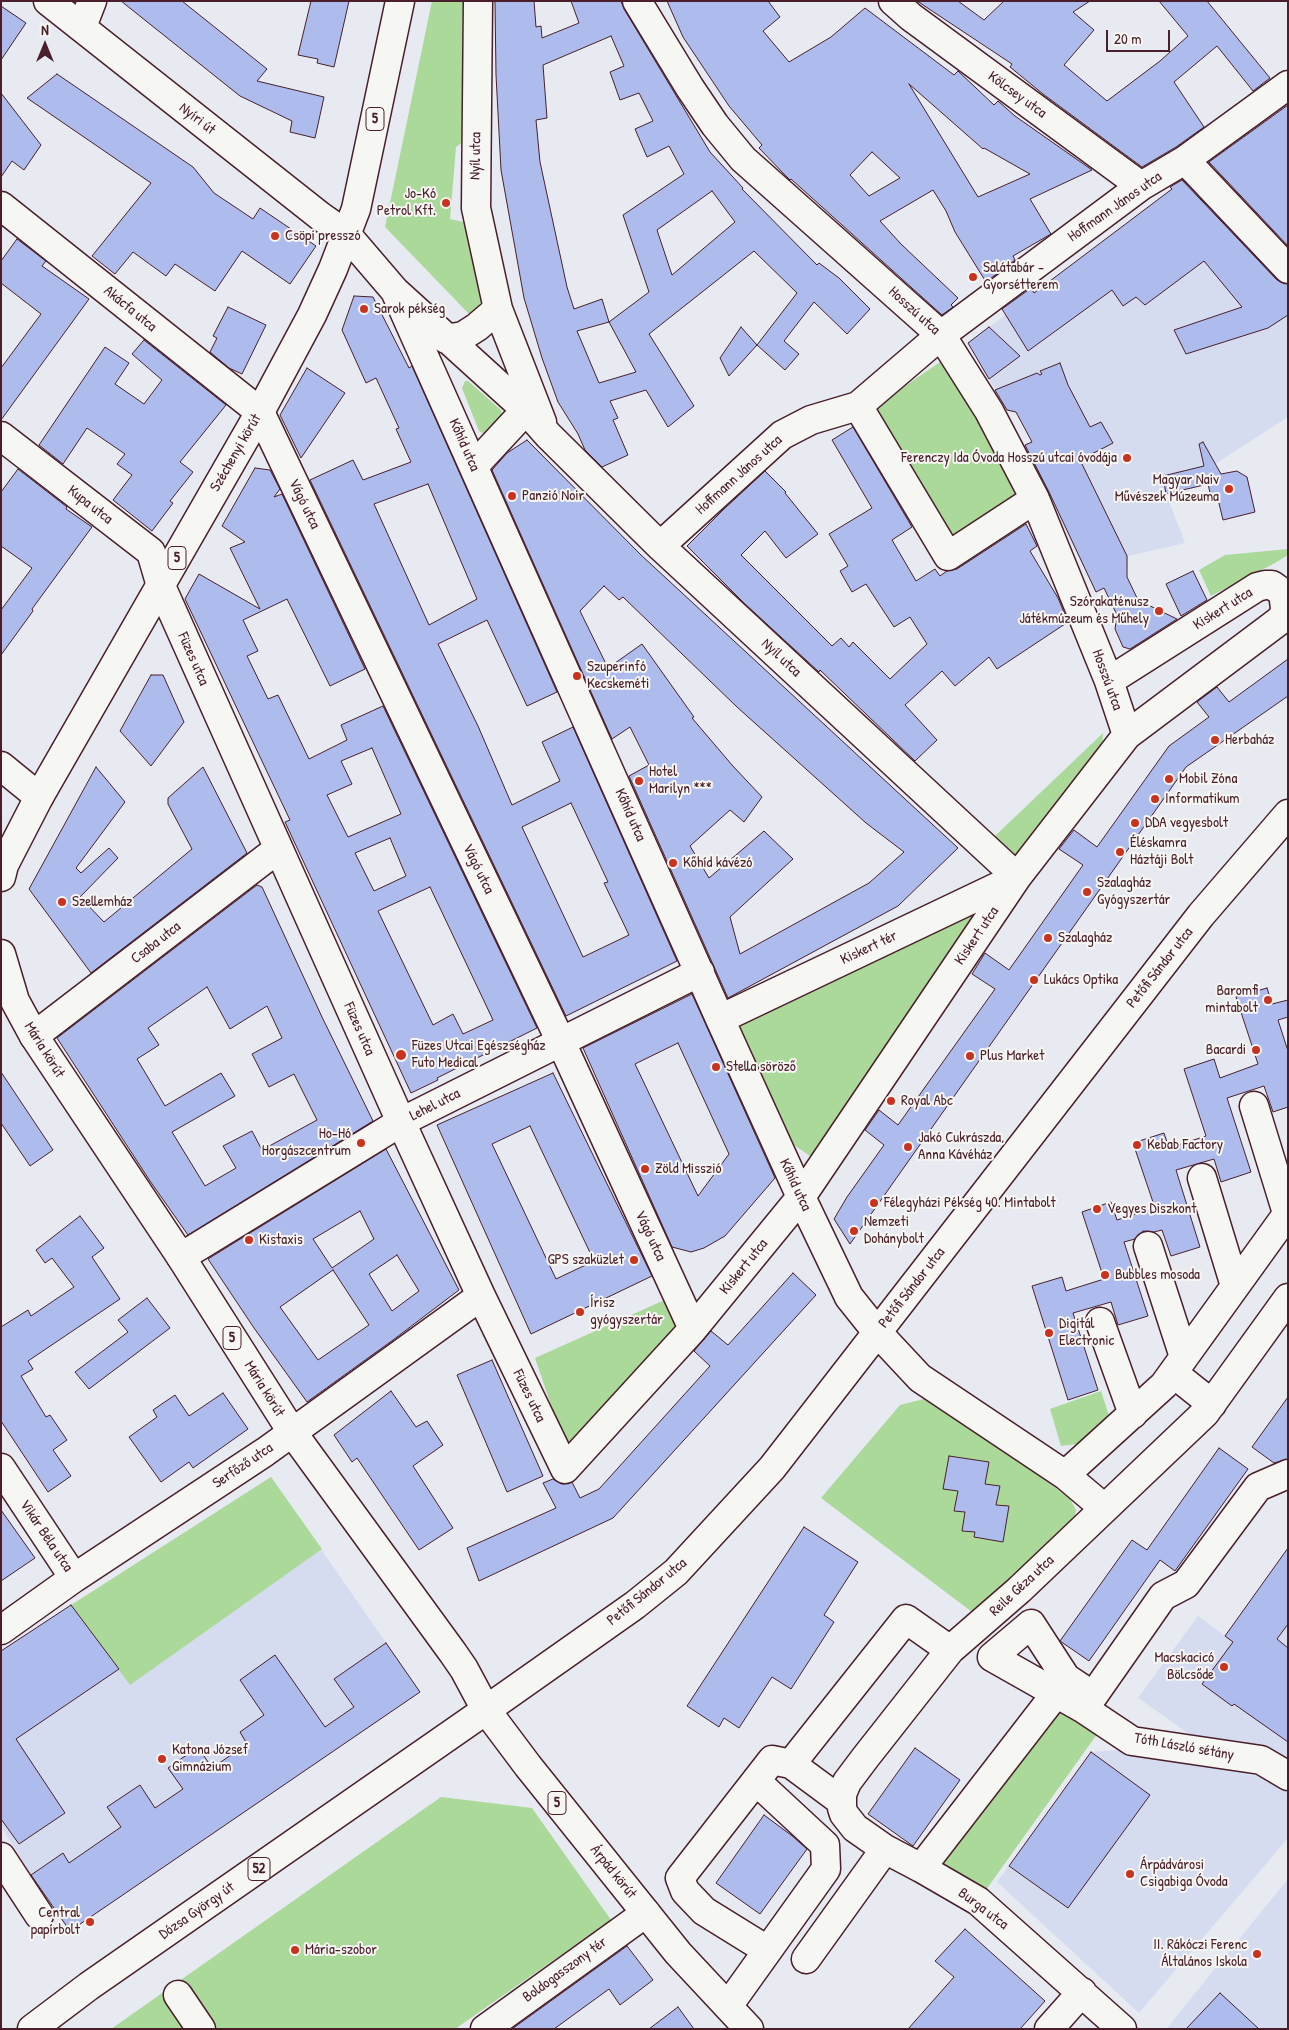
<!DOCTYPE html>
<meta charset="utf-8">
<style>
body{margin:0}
#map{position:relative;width:1289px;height:2030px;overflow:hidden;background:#e7eaf1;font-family:"Patrick Hand",sans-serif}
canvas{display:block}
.frame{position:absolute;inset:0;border:2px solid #4a1f2b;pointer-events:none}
.north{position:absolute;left:20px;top:20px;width:50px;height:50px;-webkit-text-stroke:4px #f6f6f2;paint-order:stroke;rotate:0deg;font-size:14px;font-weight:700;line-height:20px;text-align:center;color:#4a1f2b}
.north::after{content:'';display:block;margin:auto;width:18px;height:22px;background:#4a1f2b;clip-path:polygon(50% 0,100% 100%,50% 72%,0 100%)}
.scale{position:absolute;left:1106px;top:30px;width:64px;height:22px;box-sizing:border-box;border:2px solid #4a1f2b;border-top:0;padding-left:6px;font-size:15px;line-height:18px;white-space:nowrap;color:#4a1f2b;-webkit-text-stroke:4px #f6f6f2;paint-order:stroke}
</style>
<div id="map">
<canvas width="1289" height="2030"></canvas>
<div class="frame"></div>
<div class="north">N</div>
<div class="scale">20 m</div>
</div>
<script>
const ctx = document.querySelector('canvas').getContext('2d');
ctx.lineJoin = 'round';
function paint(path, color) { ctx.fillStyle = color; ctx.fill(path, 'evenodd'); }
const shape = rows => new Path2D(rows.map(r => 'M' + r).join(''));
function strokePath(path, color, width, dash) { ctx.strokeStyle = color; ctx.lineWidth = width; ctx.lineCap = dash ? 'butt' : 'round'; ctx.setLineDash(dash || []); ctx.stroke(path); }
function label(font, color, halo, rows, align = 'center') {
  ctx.font = font + ' "Patrick Hand",sans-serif'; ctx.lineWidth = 4; ctx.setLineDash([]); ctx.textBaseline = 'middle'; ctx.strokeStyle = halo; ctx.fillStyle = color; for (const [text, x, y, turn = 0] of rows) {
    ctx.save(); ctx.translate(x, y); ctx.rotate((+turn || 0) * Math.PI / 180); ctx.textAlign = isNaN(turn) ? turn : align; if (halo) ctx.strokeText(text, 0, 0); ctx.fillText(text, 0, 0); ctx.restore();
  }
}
paint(shape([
 [1186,179,1288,286,1288,417,1215,464,1163,476,1166,494,1185,543,1128,556,1127,577,1096,592,1023,446,1031,441,1016,412,1007,410,968,343],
 [271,1477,420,1692,70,1931,31,1875,1,1826,1,1651],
 [1288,1548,1288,1760,1209,1748,1138,1698,1198,1616,1225,1636],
 [1117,1750,1283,1781,1288,1787,1288,1838,1139,2013,997,1882,1091,1752],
 [1288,1879,1288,2029,1166,2029]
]), '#d6dcf0');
paint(shape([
 [432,1,473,1,473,135,456,147,450,219,464,222,472,235,481,279,481,302,471,316,385,227],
 [943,360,984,420,1024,497,949,539,870,410],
 [465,381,468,381,501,410,503,417,493,431,484,434,479,431,462,388],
 [1288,549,1288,555,1275,563,1211,596,1199,570,1225,555],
 [1103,733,1102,748,1016,858,995,836],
 [993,900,813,1158,794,1145,736,1019],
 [669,1298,682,1327,568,1455,535,1358],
 [1101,1391,1110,1419,1085,1440,1077,1444,1061,1446,1050,1409],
 [936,1396,1070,1499,1076,1510,1073,1527,976,1615,821,1498,900,1405],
 [271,1477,322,1549,130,1685,71,1605],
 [1057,1692,1105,1723,978,1901,921,1868],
 [441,1797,532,1808,611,1920,455,2029,111,2029]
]), '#abd999');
const building = shape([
 [121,1,182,1,267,69,257,81,324,97,315,138,290,132,292,121,240,96,121,1],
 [311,1,349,1,334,67,317,63,318,59,298,55,311,1],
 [495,1,534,1,536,27,541,26,542,38,579,23,571,1,621,1,624,9,710,152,743,188,742,189,817,265,819,263,839,278,870,309,847,334,814,302,784,341,799,354,785,370,757,345,797,293,754,251,649,334,694,406,668,427,646,390,610,401,618,418,613,420,628,455,602,467,585,450,578,434,558,402,542,358,524,298,501,170,496,75,495,1],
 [611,36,624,66,610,72,620,100,639,93,653,121,635,129,647,157,669,146,684,174,623,215,649,292,609,322,602,299,574,309,567,287,540,162,536,120,547,118,543,65,611,36],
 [712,191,735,222,672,275,657,230,712,191],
 [609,322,636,372,599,383,577,331,609,322],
 [667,1,768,1,780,17,763,31,789,62,831,37,865,8,954,75,958,71,994,105,998,101,1015,116,1092,170,1030,199,1051,234,1013,256,1015,260,986,282,955,232,946,211,933,190,880,221,901,244,958,298,951,305,953,307,942,315,791,179,790,180,784,174,759,148,762,145,729,106,683,37,667,1],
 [909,84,983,149,984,148,1030,174,978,197,909,84],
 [872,152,900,178,869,196,850,175,872,152],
 [917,1,958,1,984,20,1004,1,1090,1,1073,12,1094,30,1064,65,1107,101,1160,61,1188,36,1159,1,1207,1,1270,78,1253,91,1217,46,1174,82,1204,127,1176,147,1142,167,1043,94,1010,67,1012,64,917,1],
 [1,6,26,23,1,60,1,6],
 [57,74,193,167,214,193,253,219,260,208,316,246,290,284,242,251,215,291,175,264,166,276,133,252,115,274,92,256,151,183,27,98,57,74],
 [1,93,41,145,24,170,12,161,1,177,1,93],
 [1288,105,1288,246,1209,162,1288,105],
 [1182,180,1277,280,1288,284,1288,315,1268,328,1186,354,1174,330,1242,307,1204,261,1145,305,1136,297,1123,306,1112,290,1028,351,1002,309,1031,288,1034,293,1172,189,1170,187,1182,180],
 [17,239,46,261,42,266,89,299,1,420,1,368,41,314,1,283,1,261,17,239],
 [354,296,373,297,409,368,412,366,557,692,527,706,487,620,438,644,478,726,512,805,560,781,542,742,573,727,677,961,566,1016,310,480,353,460,363,480,411,462,396,429,399,428,376,378,366,383,342,330,354,296],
 [428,484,477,599,429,625,374,504,428,484],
 [571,803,608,882,604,883,629,935,583,957,522,827,571,803],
 [228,307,266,325,242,374,229,368,210,352,217,338,213,336,228,307],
 [741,327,757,345,729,376,720,358,741,327],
 [989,327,1020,356,989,379,968,343,989,327],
 [144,340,226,405,180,462,193,472,170,501,173,503,152,531,113,500,132,475,117,464,125,454,87,428,63,464,39,445,105,347,129,363,115,384,144,404,162,380,132,354,144,340],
 [1060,363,1068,385,1090,427,1101,422,1113,443,1080,460,1127,556,1127,577,1138,600,1177,619,1130,649,1123,647,1115,629,1117,615,1104,588,1096,592,1049,492,1025,445,1032,442,1016,412,1007,410,995,390,1037,373,1040,375,1042,374,1040,371,1060,363],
 [307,368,345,393,301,458,280,415,307,368],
 [853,427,912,527,892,540,916,581,935,569,940,576,947,571,957,569,1026,524,1037,546,1030,551,1058,598,1068,622,997,669,989,657,955,686,942,671,905,705,937,740,915,761,820,670,819,672,744,603,687,546,723,510,765,471,786,492,785,493,818,534,786,558,765,531,741,555,832,646,841,638,849,647,853,642,890,679,927,644,910,617,894,627,866,584,852,592,840,571,848,566,829,534,872,508,832,440,853,427],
 [527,440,641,555,958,848,898,906,728,998,629,776,649,765,630,727,612,739,492,470,507,453,527,440],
 [604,586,619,600,623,597,737,707,866,823,904,852,869,883,740,954,730,917,793,859,764,831,709,878,690,846,730,810,744,822,762,797,732,765,692,718,694,717,642,644,608,668,580,611,604,586],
 [1203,442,1221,474,1237,471,1247,477,1255,512,1223,520,1217,495,1211,497,1208,484,1166,494,1163,476,1204,466,1199,444,1203,442],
 [255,468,270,470,280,489,274,497,282,494,365,669,330,686,287,599,243,620,258,651,247,656,268,699,278,695,309,759,347,740,341,725,383,706,537,1028,437,1078,438,1080,411,1093,285,822,290,820,185,599,199,574,260,609,230,548,245,542,222,526,255,468],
 [372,748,401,814,348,837,327,795,352,784,341,761,372,748],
 [390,838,406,876,374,891,355,853,390,838],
 [430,887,493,1020,463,1034,453,1014,433,1025,378,911,430,887],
 [18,469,67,507,66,509,92,527,32,609,33,611,1,655,1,610,32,568,1,546,1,492,18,469],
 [1193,571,1207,600,1181,616,1166,584,1193,571],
 [1288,659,1288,696,1186,767,850,1244,834,1219,847,1197,884,1145,865,1130,879,1110,898,1125,995,989,972,974,985,953,1009,970,1083,865,1059,849,1066,840,1074,830,1097,847,1169,746,1209,717,1197,702,1217,687,1229,702,1288,659],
 [151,675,163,675,184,722,151,766,120,731,151,675],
 [96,767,125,802,76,868,81,873,109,848,118,858,80,897,104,922,192,849,168,804,168,798,203,767,247,853,91,973,29,889,96,767],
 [257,885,262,887,322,1017,373,1121,188,1235,150,1181,57,1038,257,885],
 [207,987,230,1029,267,1006,282,1038,252,1054,269,1087,294,1074,317,1120,262,1150,252,1131,223,1146,236,1168,205,1186,172,1132,235,1096,221,1073,165,1106,137,1059,159,1045,148,1028,207,987],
 [1267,988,1272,1004,1288,1000,1288,1017,1278,1020,1288,1051,1288,1107,1273,1112,1264,1086,1227,1098,1251,1172,1221,1182,1214,1159,1176,1170,1200,1247,1171,1256,1162,1230,1154,1232,1143,1231,1135,1239,1124,1242,1148,1316,1118,1325,1111,1302,1073,1313,1098,1390,1068,1400,1032,1286,1062,1277,1066,1291,1104,1279,1082,1212,1111,1202,1117,1220,1155,1208,1133,1143,1164,1133,1169,1148,1206,1136,1184,1069,1214,1059,1220,1078,1258,1064,1236,997,1267,988],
 [692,994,775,1178,725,1236,704,1248,691,1252,672,1247,583,1048,692,994],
 [678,1043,729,1154,698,1196,635,1064,678,1043],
 [1,1072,53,1150,30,1166,1,1123,1,1072],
 [553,1073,652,1276,531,1334,437,1125,553,1073],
 [530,1126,594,1261,556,1279,492,1144,530,1126],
 [386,1149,459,1290,393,1340,307,1402,254,1328,208,1259,386,1149],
 [360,1211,374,1239,332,1268,313,1239,360,1211],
 [397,1255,419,1291,392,1311,369,1274,397,1255],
 [333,1270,369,1325,318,1360,280,1307,333,1270],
 [80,1216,104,1248,92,1257,120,1299,28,1361,33,1369,21,1376,46,1417,50,1415,67,1440,53,1450,71,1476,48,1492,1,1421,1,1327,28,1310,31,1316,74,1287,52,1258,45,1263,36,1250,80,1216],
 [793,1273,816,1295,613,1518,479,1581,467,1548,556,1508,543,1483,553,1479,562,1484,572,1482,580,1498,599,1489,710,1366,694,1351,711,1331,728,1345,793,1273],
 [147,1298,170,1328,89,1389,75,1372,128,1332,118,1320,147,1298],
 [492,1360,543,1476,507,1492,457,1375,492,1360],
 [391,1391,416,1427,427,1421,443,1445,413,1466,453,1528,419,1550,357,1458,352,1462,334,1435,391,1391],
 [223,1393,248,1429,193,1468,189,1462,161,1482,129,1437,157,1417,153,1410,175,1395,189,1416,223,1393],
 [1288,1397,1288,1459,1274,1463,1252,1447,1288,1397],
 [1219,1448,1248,1469,1175,1571,1160,1560,1089,1661,1060,1641,1132,1540,1147,1550,1219,1448],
 [949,1456,989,1462,985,1484,1000,1486,996,1505,1009,1506,1003,1542,974,1537,975,1532,962,1531,965,1512,954,1511,958,1491,943,1489,949,1456],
 [1,1510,35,1558,1,1581,1,1510],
 [804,1527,858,1562,824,1615,834,1622,791,1689,772,1677,739,1728,724,1718,719,1727,687,1706,804,1527],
 [1288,1548,1288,1624,1277,1639,1288,1648,1288,1742,1234,1704,1232,1706,1202,1684,1233,1642,1225,1636,1288,1548],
 [71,1605,119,1669,16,1739,65,1813,19,1844,1,1819,1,1651,71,1605],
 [386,1643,420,1692,70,1931,31,1875,63,1853,69,1863,121,1827,107,1807,140,1785,155,1808,183,1789,168,1768,198,1747,212,1768,247,1744,240,1732,264,1715,240,1680,275,1655,325,1727,354,1707,334,1679,386,1643],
 [915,1748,960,1780,913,1846,868,1814,915,1748],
 [1091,1752,1150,1795,1068,1908,1009,1866,1091,1752],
 [764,1815,791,1835,807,1849,760,1914,716,1883,764,1815],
 [965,1929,1045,2001,1020,2029,908,2029,954,1977,935,1961,965,1929],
 [627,1946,653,1980,620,2005,609,1989,554,2029,512,2029,627,1946],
 [1220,1993,1259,2029,1186,2029,1220,1993],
 [678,2007,694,2029,649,2029,678,2007]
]);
paint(building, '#adbcec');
strokePath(building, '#4a1f2b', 1);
const minor = shape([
 [48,1,320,216,347,235,395,291,526,410,548,435,660,546,1017,877],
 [478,1,476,208,498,309,542,422],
 [637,1,690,88,715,125,743,159,941,335,989,411,1035,499,1109,681,1127,735],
 [893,1,911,17,1141,186],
 [82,27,92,1],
 [1185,160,1288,269],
 [1,206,260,412,561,1042,693,1329],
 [395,291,720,1019,801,1197,849,1297,877,1332,920,1378,1065,1475,1104,1508],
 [446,339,463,336,477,327,498,309],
 [858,406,948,556,1035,499],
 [1,436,151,552,161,586,401,1122,481,1296,565,1469,693,1329,801,1197,1017,877,1127,735,1279,621,1284,615,1285,608,1283,593,1272,585,1265,585,1257,587,1109,681],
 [474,466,526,410],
 [660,546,782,435,811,420,858,406,941,335,1141,186,1185,160,1288,85],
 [1,766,39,797],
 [720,1019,1016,878],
 [34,1036,278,849],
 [1254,1106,1287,1213],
 [1202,1178,1235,1286],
 [1148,1246,1184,1357],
 [181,1257,401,1122,700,972],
 [1100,1322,1133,1414],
 [1173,1373,1212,1404],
 [1,1468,74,1578],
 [1065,1475,1164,1385,1288,1213],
 [1,1630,74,1578,265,1452,481,1296],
 [1093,1696,1066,1678,1031,1624,992,1657,1084,1709,1132,1741,1261,1760,1288,1776],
 [1084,1709,1163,1596,1186,1584,1258,1487,1288,1474],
 [486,1710,635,1605,676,1572,772,1468,1201,915,1288,814],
 [791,1764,906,1619,950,1650],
 [1,1857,39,1915],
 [921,1868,1057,1692],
 [767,1950,704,1911,685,1891,680,1878,772,1760,791,1764,841,1801],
 [806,1959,885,1849],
 [178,1995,201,2029],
 [728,2006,826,1869,825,1845,756,1781],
 [485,2029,646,1913],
 [1049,2029,1082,1992],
 [1122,2029,978,1901,921,1868,885,1849,855,1828,844,1814,842,1808,842,1794,847,1782,865,1758,950,1650,1019,1590,1205,1413,1288,1298]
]);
const major = shape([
 [1,877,4,865,39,797,260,412,312,315,333,269,356,209,400,1],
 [1,954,15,1001,34,1036,181,1257,292,1432,453,1653,464,1669,486,1710,528,1766,678,1953,749,2029],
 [32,2029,89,1986,486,1710]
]);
strokePath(minor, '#4a1f2b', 31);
strokePath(major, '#4a1f2b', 31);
strokePath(minor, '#f6f6f2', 28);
strokePath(major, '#f6f6f2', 28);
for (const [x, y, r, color] of [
 [446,203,5,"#c8321e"],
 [275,236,5,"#c8321e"],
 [973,277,5,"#c8321e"],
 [364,309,5,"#c8321e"],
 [1127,458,5,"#c8321e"],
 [1229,489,5,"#c8321e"],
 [512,496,5,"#c8321e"],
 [1159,611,5,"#c8321e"],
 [577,676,5,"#c8321e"],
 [1215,740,5,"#c8321e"],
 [1169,779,5,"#c8321e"],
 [639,781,5,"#c8321e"],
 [1155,799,5,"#c8321e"],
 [1135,823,5,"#c8321e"],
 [1120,852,5,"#c8321e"],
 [673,863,5,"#c8321e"],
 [1087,892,5,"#c8321e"],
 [62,902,5,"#c8321e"],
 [1048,938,5,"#c8321e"],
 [1034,980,5,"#c8321e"],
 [1268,1000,5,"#c8321e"],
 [1256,1050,5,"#c8321e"],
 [401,1055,6,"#c8321e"],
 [970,1056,5,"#c8321e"],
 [716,1067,5,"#c8321e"],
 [891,1101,5,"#c8321e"],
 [361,1143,5,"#c8321e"],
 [1137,1145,5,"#c8321e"],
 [908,1147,5,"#c8321e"],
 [645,1169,5,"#c8321e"],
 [874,1203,5,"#c8321e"],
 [1097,1209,5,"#c8321e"],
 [854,1231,5,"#c8321e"],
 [249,1240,5,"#c8321e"],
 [634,1260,5,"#c8321e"],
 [1105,1275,5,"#c8321e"],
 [580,1312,5,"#c8321e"],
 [1049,1333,5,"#c8321e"],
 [1224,1667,5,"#c8321e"],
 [162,1759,5,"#c8321e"],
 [1130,1874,5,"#c8321e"],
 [90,1922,5,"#c8321e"],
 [295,1950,5,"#c8321e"],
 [1257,1954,5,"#c8321e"]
]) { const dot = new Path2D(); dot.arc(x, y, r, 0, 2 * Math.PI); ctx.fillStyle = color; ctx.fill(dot); strokePath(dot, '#f6f6f2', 2); }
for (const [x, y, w] of [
 [375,119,18],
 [177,558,18],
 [232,1338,18],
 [557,1803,18],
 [259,1869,22]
]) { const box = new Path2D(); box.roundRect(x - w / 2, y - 11.5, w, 23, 4); ctx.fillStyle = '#f6f6f2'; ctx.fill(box); strokePath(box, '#4a1f2b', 1); }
label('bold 14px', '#4a1f2b', null, [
 ["5",375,119],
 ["5",177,558],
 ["5",232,1338],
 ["5",557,1803],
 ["52",259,1869]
]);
label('15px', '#4a1f2b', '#f6f6f2', [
 ["Kölcsey utca",1017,95,36],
 ["Nyíri út",197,119,38],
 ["Nyíl utca",476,156,-89],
 ["Hoffmann János utca",1115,207,-35],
 ["Akácfa utca",130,309,39],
 ["Hosszú utca",914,311,42],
 ["Kőhíd utca",464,445,66],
 ["Széchenyi körút",236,453,-60],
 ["Hoffmann János utca",739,475,-42],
 ["Vágó utca",304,504,64],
 ["Kupa utca",90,505,38],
 ["Kiskert utca",1223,609,-32],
 ["Nyíl utca",781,658,43],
 ["Füzes utca",193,659,66],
 ["Hosszú utca",1107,680,70],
 ["Kőhíd utca",630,815,66],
 ["Vágó utca",478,869,64],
 ["Kiskert utca",977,936,-56],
 ["Csaba utca",156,943,-38],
 ["Kiskert tér",869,948,-25],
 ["Petőfi Sándor utca",1160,968,-52],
 ["Füzes utca",359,1029,66],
 ["Mária körút",44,1050,58],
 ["Lehel utca",435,1105,-27],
 ["Kőhíd utca",795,1185,65],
 ["Vágó utca",650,1236,65],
 ["Kiskert utca",744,1267,-51],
 ["Petőfi Sándor utca",912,1288,-52],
 ["Mária körút",264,1389,58],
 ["Füzes utca",529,1396,64],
 ["Serfőző utca",243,1466,-34],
 ["Vikár Béla utca",46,1536,56],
 ["Reile Géza utca",1022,1586,-43],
 ["Petőfi Sándor utca",647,1592,-39],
 ["Tóth László sétány",1184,1747,10],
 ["Árpád körút",613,1872,51],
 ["Burga utca",983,1909,37],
 ["Dózsa György út",197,1911,-35],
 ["Boldogasszony tér",565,1970,-36]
]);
label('15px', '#4a1f2b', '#f6f6f2', [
 ["Jo-Kó",436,194,"right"],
 ["Petrol Kft.",436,211,"right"],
 ["Csöpi presszó",285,236],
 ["Salátabár -",983,268],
 ["Gyorsétterem",983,285],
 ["Sarok pékség",374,309],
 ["Ferenczy Ida Óvoda Hosszú utcai óvodája",1117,458,"right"],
 ["Magyar Naiv",1219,480,"right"],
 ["Művészek Múzeuma",1219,497,"right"],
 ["Panzió Noir",522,496],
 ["Szórakaténusz",1149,602,"right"],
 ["Játékmúzeum és Műhely",1149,619,"right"],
 ["Szuperinfó",587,667],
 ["Kecskeméti",587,684],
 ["Herbaház",1225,740],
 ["Hotel",649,772],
 ["Marilyn ***",649,789],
 ["Mobil Zóna",1179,779],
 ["Informatikum",1165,799],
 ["DDA vegyesbolt",1145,823],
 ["Éléskamra",1130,843],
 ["Háztáji Bolt",1130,860],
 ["Kőhíd kávézó",683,863],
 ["Szalagház",1097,883],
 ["Gyógyszertár",1097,900],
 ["Szellemház",72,902],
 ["Szalagház",1058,938],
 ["Lukács Optika",1044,980],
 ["Baromfi",1258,991,"right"],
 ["mintabolt",1258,1008,"right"],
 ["Füzes Utcai Egészségház",412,1046],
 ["Futo Medical",412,1063],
 ["Bacardi",1246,1050,"right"],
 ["Plus Market",980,1056],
 ["Stella söröző",726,1067],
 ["Royal Abc",901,1101],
 ["Ho-Hó",351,1134,"right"],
 ["Horgászcentrum",351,1151,"right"],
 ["Jakó Cukrászda,",918,1138],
 ["Anna Kávéház",918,1155],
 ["Kebab Factory",1147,1145],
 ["Zöld Misszió",655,1169],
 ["Félegyházi Pékség 40. Mintabolt",884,1203],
 ["Vegyes Diszkont",1107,1209],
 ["Nemzeti",864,1222],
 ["Dohánybolt",864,1239],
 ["Kistaxis",259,1240],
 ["GPS szaküzlet",624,1260,"right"],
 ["Bubbles mosoda",1115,1275],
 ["Írisz",590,1303],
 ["gyógyszertár",590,1320],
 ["Digitál",1059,1324],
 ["Electronic",1059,1341],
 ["Macskacicó",1214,1658,"right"],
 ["Bölcsőde",1214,1675,"right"],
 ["Katona József",172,1750],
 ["Gimnázium",172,1767],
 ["Árpádvárosi",1140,1865],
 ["Csigabiga Óvoda",1140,1882],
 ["Central",80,1913,"right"],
 ["papírbolt",80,1930,"right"],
 ["II. Rákóczi Ferenc",1247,1945,"right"],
 ["Általános Iskola",1247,1962,"right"],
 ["Mária-szobor",305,1950]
], 'left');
</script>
